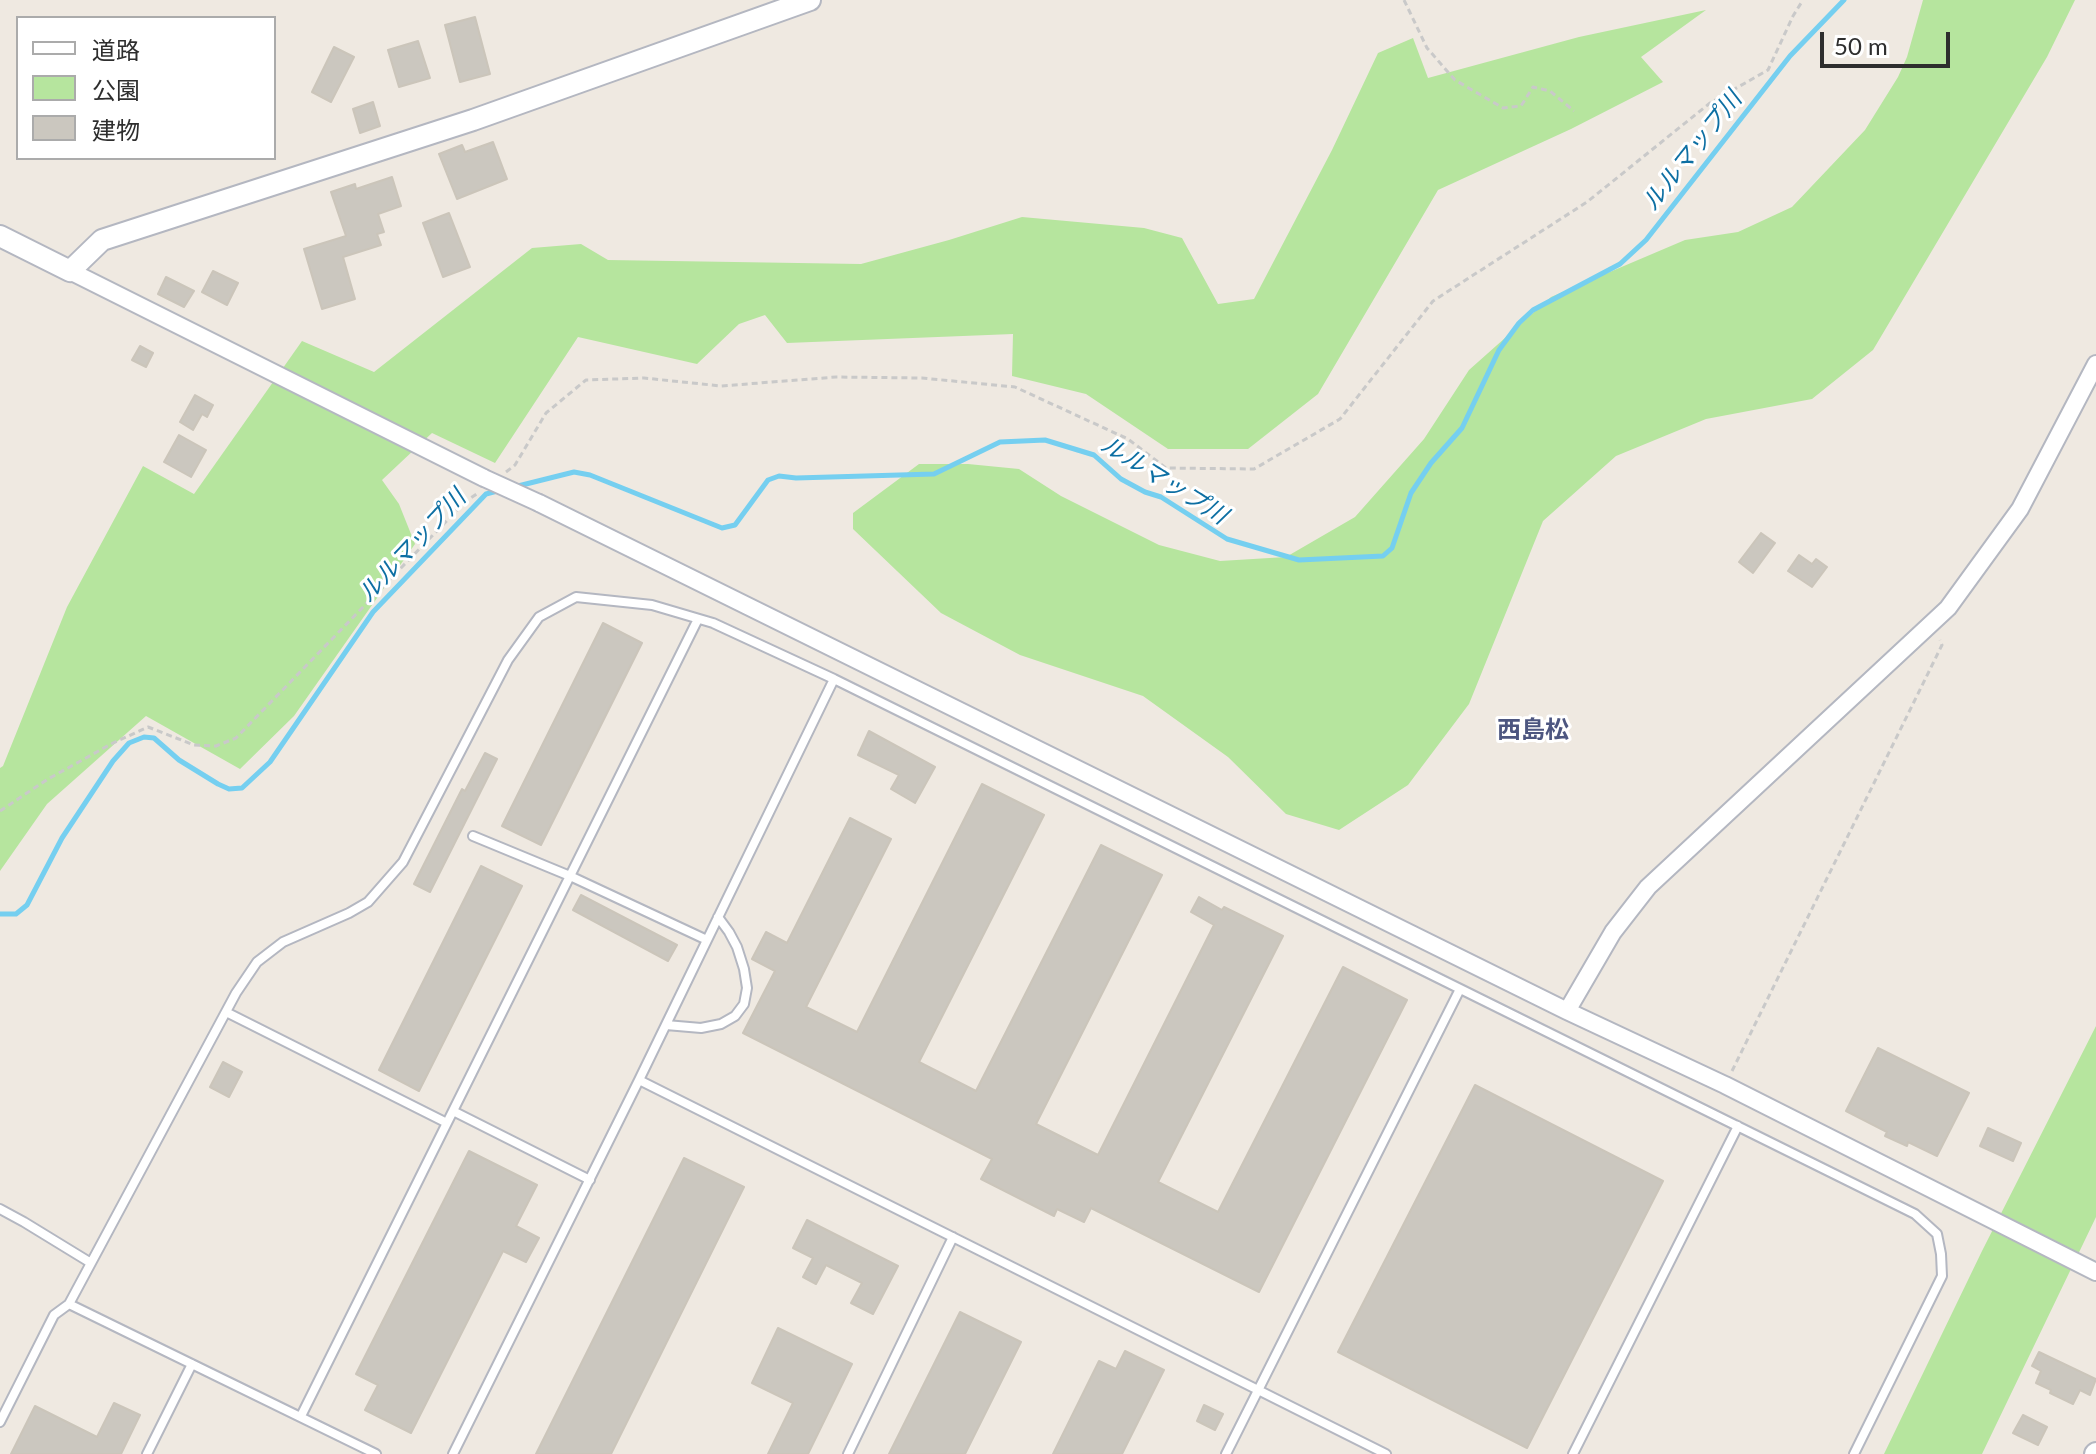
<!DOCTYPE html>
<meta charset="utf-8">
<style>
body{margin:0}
#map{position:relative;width:2096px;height:1454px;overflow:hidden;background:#efe9e1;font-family:Lato,"Noto Sans JP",sans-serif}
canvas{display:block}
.legend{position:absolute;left:16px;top:16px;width:260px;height:144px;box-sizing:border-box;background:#fff;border:2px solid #ababab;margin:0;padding:10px 14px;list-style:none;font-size:24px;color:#2e2e2e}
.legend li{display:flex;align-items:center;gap:16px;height:40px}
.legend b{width:40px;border:2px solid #ababab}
.scale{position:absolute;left:1820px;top:32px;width:130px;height:36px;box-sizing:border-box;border:4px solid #2e2e2e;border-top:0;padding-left:10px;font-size:24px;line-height:28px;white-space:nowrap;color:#2e2e2e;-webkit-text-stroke:6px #fff;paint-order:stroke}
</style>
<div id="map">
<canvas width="2096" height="1454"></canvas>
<ul class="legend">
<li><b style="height:10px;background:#fff"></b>道路</li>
<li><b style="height:22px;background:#b6e59e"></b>公園</li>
<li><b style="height:22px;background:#cbc7bf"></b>建物</li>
</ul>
<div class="scale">50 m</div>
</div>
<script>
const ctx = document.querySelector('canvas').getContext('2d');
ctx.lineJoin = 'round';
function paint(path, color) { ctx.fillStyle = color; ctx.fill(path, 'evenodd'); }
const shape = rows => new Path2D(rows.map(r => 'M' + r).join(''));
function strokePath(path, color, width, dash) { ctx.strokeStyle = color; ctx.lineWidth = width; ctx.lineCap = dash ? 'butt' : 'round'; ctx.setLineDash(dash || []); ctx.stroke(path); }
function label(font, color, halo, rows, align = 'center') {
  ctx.font = font + ' Lato,"Noto Sans JP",sans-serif'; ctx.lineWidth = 6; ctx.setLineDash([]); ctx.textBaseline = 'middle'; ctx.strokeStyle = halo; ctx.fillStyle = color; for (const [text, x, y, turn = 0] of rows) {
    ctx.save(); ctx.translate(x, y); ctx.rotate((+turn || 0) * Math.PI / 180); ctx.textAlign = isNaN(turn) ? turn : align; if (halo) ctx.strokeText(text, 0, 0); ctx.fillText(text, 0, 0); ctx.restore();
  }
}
paint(shape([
 [1923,0,2075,0,2047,57,1873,350,1812,399,1706,419,1616,456,1543,521,1469,704,1408,785,1339,830,1286,814,1228,757,1143,696,1020,655,941,613,853,529,853,513,919,464,968,464,1019,469,1061,496,1159,545,1220,561,1286,557,1355,517,1424,439,1469,370,1551,297,1685,240,1738,232,1792,207,1865,130,1898,77,1907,57],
 [1706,10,1641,57,1663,82,1571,129,1438,190,1318,394,1248,449,1168,449,1086,394,1012,376,1013,334,787,343,765,315,739,324,697,364,578,337,495,463,432,433,382,480,399,504,415,544,294,716,240,769,146,716,47,804,0,871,0,768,3,766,67,607,143,466,194,494,302,341,374,372,532,248,581,244,608,260,861,264,949,240,1022,217,1144,228,1182,238,1218,304,1254,299,1332,150,1378,53,1413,38,1428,78,1579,37],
 [2096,1026,2096,1217,1982,1454,1884,1454,1982,1251]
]), '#b6e59e');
strokePath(shape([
 [514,487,574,472,590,475,722,528,735,525,768,480,779,476,796,478,934,474,1000,442,1045,440,1094,455,1121,479,1145,492,1161,497,1227,539,1299,560,1383,556,1392,548,1411,493,1431,463,1462,428,1499,350,1519,323,1533,310,1620,264,1646,240,1790,56,1844,0],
 [0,914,16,914,27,905,62,838,113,761,129,743,144,737,154,738,179,760,218,784,229,789,242,788,270,762,373,612,486,494,501,490]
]), '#75cff0', 5);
const building = shape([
 [475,17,490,74,460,82,445,25,475,17],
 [418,41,430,78,399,87,388,50,418,41],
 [334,47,354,57,331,102,312,92,334,47],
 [373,102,380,126,360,133,353,109,373,102],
 [493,142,507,179,457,199,439,154,462,145,465,152,493,142],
 [392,177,401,206,378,214,384,232,377,234,381,245,343,257,355,299,322,309,304,249,346,236,331,192,355,184,356,189,392,177],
 [449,213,470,267,443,277,423,223,449,213],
 [213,271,238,283,227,305,202,292,213,271],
 [166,277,194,291,184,307,158,294,166,277],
 [140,346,153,353,146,367,132,360,140,346],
 [195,395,213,405,207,417,202,414,193,430,180,422,195,395],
 [179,435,206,450,191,477,164,462,179,435],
 [1761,533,1775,543,1753,573,1739,562,1761,533],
 [1799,555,1812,564,1816,559,1827,567,1812,587,1788,571,1799,555],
 [603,623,642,643,541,845,502,826,603,623],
 [869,731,935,767,915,803,891,789,899,775,858,755,869,731],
 [485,753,497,759,430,892,414,884,462,789,465,791,485,753],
 [982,784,1044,815,919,1062,976,1091,1101,845,1162,875,1036,1124,1098,1155,1214,925,1191,912,1199,897,1222,910,1224,907,1283,936,1158,1182,1218,1212,1343,967,1407,1000,1259,1292,1091,1208,1084,1222,1057,1209,1054,1216,981,1179,992,1159,743,1033,775,971,752,959,766,932,787,943,850,818,891,839,806,1007,857,1032,982,784],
 [481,866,522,886,419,1091,379,1070,481,866],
 [581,895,677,945,668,961,573,910,581,895],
 [1878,1048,1969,1093,1937,1156,1908,1142,1907,1146,1885,1136,1887,1132,1846,1111,1878,1048],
 [223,1062,242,1072,229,1097,210,1087,223,1062],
 [1475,1085,1663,1181,1527,1448,1338,1352,1475,1085],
 [1988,1128,2021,1143,2013,1161,1980,1146,1988,1128],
 [469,1151,537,1185,516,1226,539,1238,526,1262,503,1251,411,1433,365,1410,378,1385,356,1374,469,1151],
 [684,1158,744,1187,611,1454,536,1454,684,1158],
 [807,1220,898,1266,873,1314,851,1303,862,1283,826,1265,816,1284,803,1277,813,1258,793,1248,807,1220],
 [960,1312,1021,1342,965,1454,889,1454,960,1312],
 [778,1328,852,1364,808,1454,768,1454,793,1403,752,1383,778,1328],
 [1125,1351,1164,1370,1122,1454,1053,1454,1099,1361,1116,1369,1125,1351],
 [2039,1352,2096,1379,2090,1395,2080,1390,2073,1404,2050,1393,2051,1390,2036,1383,2041,1371,2032,1366,2039,1352],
 [114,1403,140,1415,121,1454,11,1454,35,1406,97,1437,114,1403],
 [1204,1405,1223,1414,1215,1430,1197,1421,1204,1405],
 [2023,1415,2047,1427,2038,1445,2013,1433,2023,1415]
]);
paint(building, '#cbc7bf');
strokePath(building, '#cbc5ba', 2);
const service = shape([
 [473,836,570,876,707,940],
 [226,1012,447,1123],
 [666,1025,701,1028,721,1024,735,1016,744,1004,747,988,744,969,737,947,729,932,718,917],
 [639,1080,1386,1454],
 [453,1111,590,1180],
 [0,1209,24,1222,91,1263],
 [69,1304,376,1454],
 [301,1416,698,619],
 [0,1422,54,1315,69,1304,236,993,257,962,283,942,349,913,368,902,403,862,508,660,539,617,576,597,652,605,713,623,834,679,1915,1214,1937,1234,1941,1254,1942,1276,1854,1454],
 [147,1454,192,1364],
 [453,1454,639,1080,834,679],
 [848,1454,953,1237],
 [1226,1454,1460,989],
 [1573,1454,1738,1126]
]);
const minor = shape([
 [70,271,484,478],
 [539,503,1567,1011,1725,1085,2096,1272],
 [1567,1011,1613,932,1648,887,1948,608,2020,509,2096,364]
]);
const tertiary = shape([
 [0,236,70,271,102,240,473,120,810,0],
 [2095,1454,2096,1453]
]);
strokePath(service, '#b4b7c1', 12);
strokePath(minor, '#b4b7c1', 20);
strokePath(tertiary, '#b4b7c1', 24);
strokePath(shape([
 [1404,0,1427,48,1455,80,1503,108,1521,106,1533,87,1550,91,1574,111],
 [506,472,515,465,546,413,586,380,644,378,721,386,836,377,922,378,1015,387,1128,439,1166,468,1254,469,1340,419,1433,301,1587,202,1710,103,1768,70,1793,16,1803,0],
 [0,811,48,779,113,743,148,727,194,745,216,746,236,738,465,502,478,493],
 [1732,1071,1942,645,1940,640]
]), '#c9c9c9', 3, [6, 4]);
strokePath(service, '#fff', 8);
strokePath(minor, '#fff', 16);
strokePath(tertiary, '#fff', 20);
const minorBridge = shape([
 [484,478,539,503]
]);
strokePath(minorBridge, '#b4b7c1', 20, []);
strokePath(minorBridge, '#fff', 16);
label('italic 24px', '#0d6fa3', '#fff', [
 ["ルルマップ川",1692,151,-52],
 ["ルルマップ川",1164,480,32],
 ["ルルマップ川",412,546,-47]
]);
label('bold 24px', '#4d5680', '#fff', [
 ["西島松",1533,730]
]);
</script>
